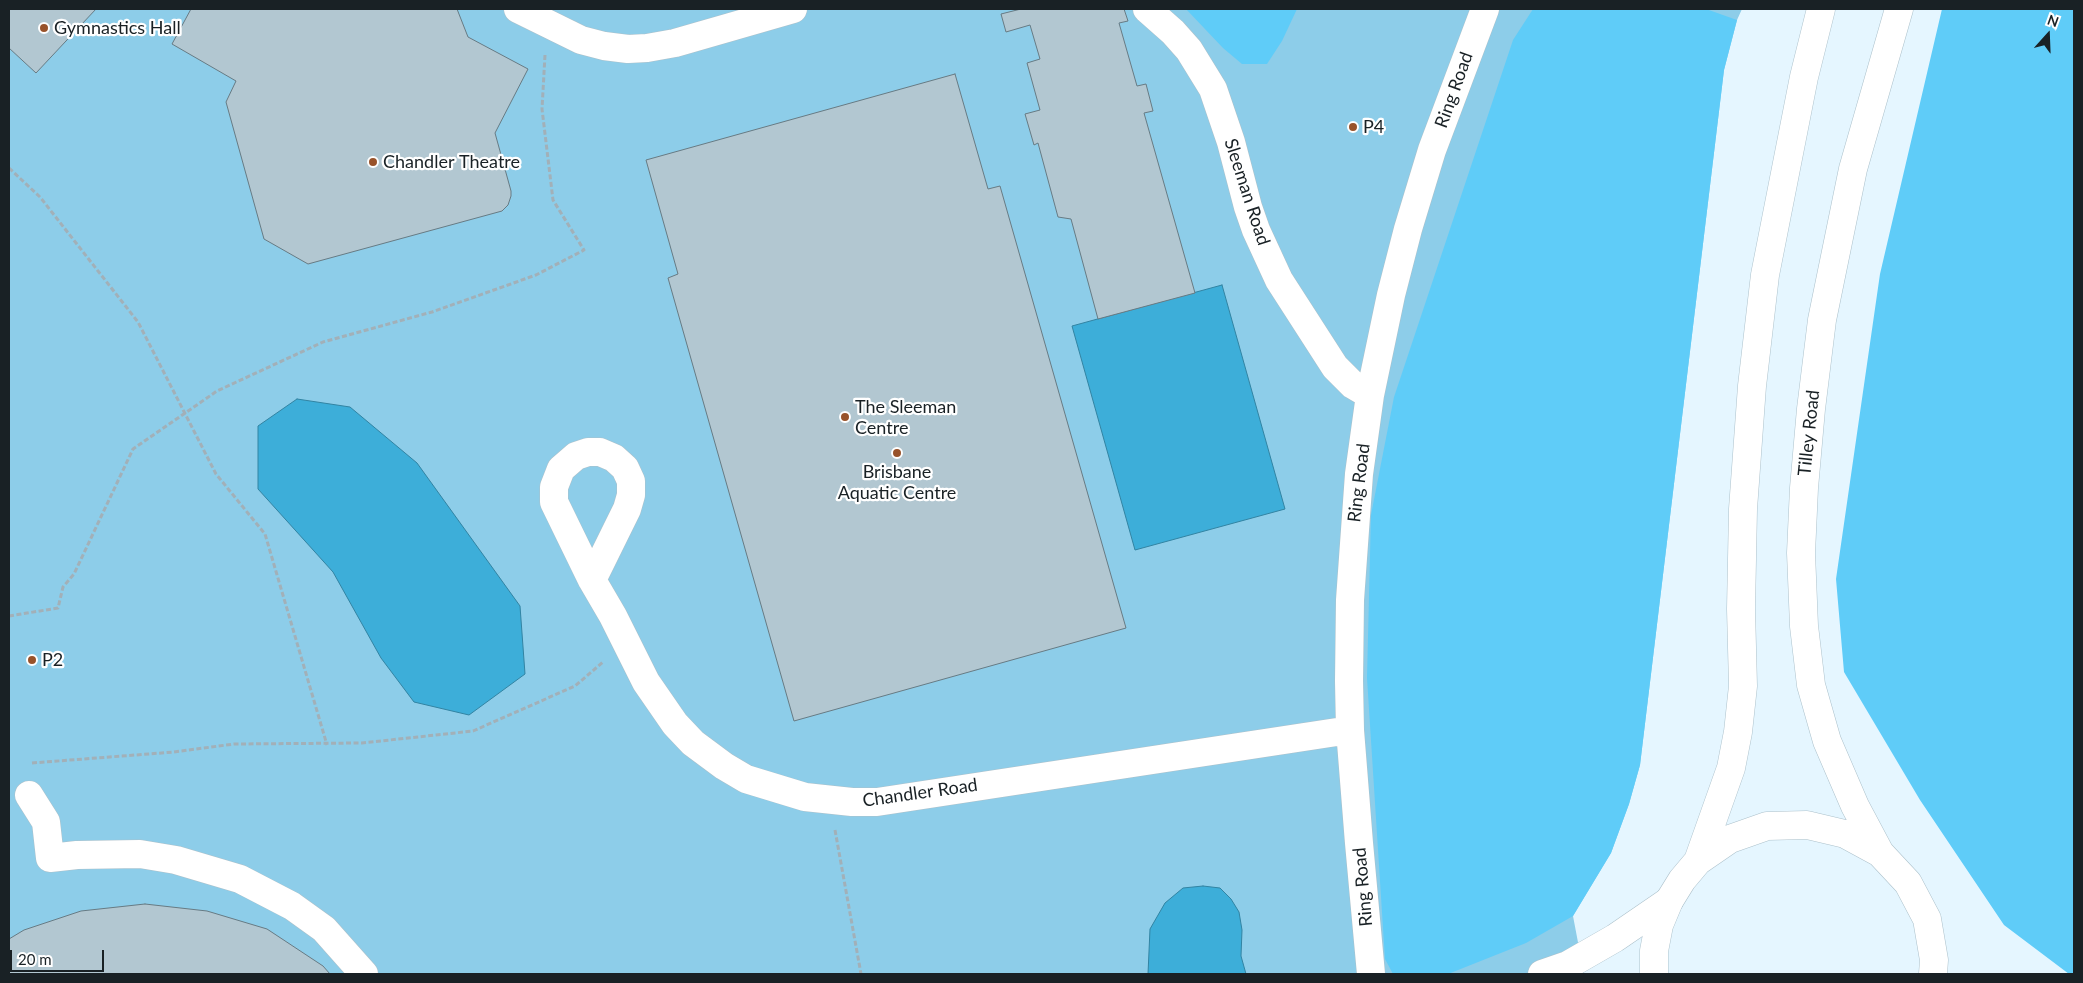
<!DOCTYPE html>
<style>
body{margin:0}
#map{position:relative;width:2083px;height:983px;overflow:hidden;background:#e5f6ff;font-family:Lato,sans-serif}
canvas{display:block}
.frame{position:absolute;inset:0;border:10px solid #192125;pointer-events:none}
.north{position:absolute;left:2023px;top:10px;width:50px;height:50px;-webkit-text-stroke:4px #fff;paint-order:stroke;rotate:20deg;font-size:14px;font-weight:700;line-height:20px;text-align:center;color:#192125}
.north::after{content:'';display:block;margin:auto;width:18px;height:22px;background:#192125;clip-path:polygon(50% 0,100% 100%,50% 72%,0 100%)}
.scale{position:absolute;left:10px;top:950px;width:94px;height:22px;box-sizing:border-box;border:2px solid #192125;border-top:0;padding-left:6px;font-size:15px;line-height:18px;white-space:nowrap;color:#192125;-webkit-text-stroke:4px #fff;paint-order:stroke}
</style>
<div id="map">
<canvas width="2083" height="983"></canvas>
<div class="frame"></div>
<div class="north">N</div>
<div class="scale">20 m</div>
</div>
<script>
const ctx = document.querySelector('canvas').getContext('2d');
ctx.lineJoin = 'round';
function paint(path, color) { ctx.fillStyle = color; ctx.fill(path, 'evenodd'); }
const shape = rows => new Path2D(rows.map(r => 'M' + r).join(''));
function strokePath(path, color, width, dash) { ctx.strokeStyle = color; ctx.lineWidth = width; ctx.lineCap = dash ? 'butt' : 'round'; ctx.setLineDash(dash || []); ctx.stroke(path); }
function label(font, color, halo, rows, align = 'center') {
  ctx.font = font + ' Lato,sans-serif'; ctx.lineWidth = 4.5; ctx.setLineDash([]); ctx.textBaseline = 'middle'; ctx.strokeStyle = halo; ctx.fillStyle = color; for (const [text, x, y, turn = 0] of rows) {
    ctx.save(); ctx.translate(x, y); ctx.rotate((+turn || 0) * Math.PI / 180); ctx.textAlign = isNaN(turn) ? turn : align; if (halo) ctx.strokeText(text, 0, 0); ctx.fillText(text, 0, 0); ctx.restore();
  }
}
paint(shape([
 [9,9,1742,9,1737,20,1724,70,1640,765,1629,804,1611,853,1573,916,1584,974,9,974]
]), '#8dcde9');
paint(shape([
 [1186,9,1297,9,1282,41,1267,64,1242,64,1223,48],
 [1533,9,1706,9,1737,20,1724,70,1640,765,1629,804,1611,853,1573,916,1526,943,1448,974,1393,974,1385,959,1367,678,1371,515,1394,397,1513,40],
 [1942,9,2074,9,2074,974,2069,974,2004,925,1920,800,1844,672,1836,579,1880,274]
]), '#5fccf8');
const water = shape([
 [1222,285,1285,509,1135,550,1072,326,1222,285],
 [297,399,350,407,417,463,520,606,525,674,469,715,414,702,381,658,333,572,258,489,258,426,297,399],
 [1203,886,1220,888,1231,899,1239,912,1242,930,1241,956,1246,974,1148,974,1150,929,1165,903,1183,888,1203,886]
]);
paint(water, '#3daed9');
strokePath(water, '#3284a3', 1);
const building = shape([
 [9,9,96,9,36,73,9,48,9,9],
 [191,9,457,9,468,37,528,69,495,133,511,191,511,196,508,205,502,211,308,264,264,239,226,102,236,81,172,44,191,9],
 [1021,9,1124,9,1128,21,1119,23,1137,86,1146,84,1153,111,1144,113,1195,293,1098,319,1071,219,1058,217,1038,143,1034,145,1025,114,1040,110,1027,63,1040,59,1030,25,1006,32,1001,14,1021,9],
 [955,74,988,189,1000,186,1126,628,794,721,668,278,678,274,646,160,955,74],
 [145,904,207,911,267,929,323,966,330,974,9,974,9,939,24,930,81,911,145,904]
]);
paint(building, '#b2c7d1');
strokePath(building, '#677b84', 1);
const minor = shape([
 [518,9,581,40,604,46,628,49,647,48,675,43,793,9],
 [1147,9,1173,32,1189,50,1213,89,1231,142,1248,207,1256,230,1279,280,1335,367,1353,385,1370,395],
 [592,580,627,509,631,495,631,481,625,468,614,458,600,452,588,452,576,456,561,469,554,487,554,502,592,580,613,616,646,682,675,724,693,743,724,766,746,779,805,797,852,802,877,802,1350,730],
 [29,795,46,822,50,858,77,855,140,854,176,860,240,879,292,906,324,929,364,974],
 [1371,974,1359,843,1350,730,1349,681,1350,600,1359,474,1370,395,1391,295,1408,229,1432,150,1485,9],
 [1542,974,1568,965,1615,938,1669,901]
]);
const major = shape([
 [1880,853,1855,806,1827,741,1811,685,1804,626,1801,553,1804,488,1811,409,1822,320,1853,169,1899,9],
 [1698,861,1731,768,1738,732,1743,686,1741,609,1743,509,1752,386,1765,275,1804,77,1821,9],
 [1654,974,1654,951,1659,925,1669,901,1682,880,1698,861,1730,839,1767,826,1807,825,1845,834,1880,853,1908,883,1927,919,1934,960,1933,974]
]);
strokePath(minor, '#acc1cb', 29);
strokePath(major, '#acc1cb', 29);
strokePath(shape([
 [9,168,40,197,138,322,216,474,265,534,327,745],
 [9,616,58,608,63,587,74,574,133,449,217,391,323,342,432,312,536,275,584,250,553,200,542,109,545,55],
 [32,763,174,752,234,744,362,743,473,731,575,686,603,662],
 [835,830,861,974]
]), '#a2b0b8', 3, [5, 2.5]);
strokePath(minor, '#fff', 28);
strokePath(major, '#fff', 28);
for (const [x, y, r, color] of [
 [44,28,5,"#98522a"],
 [1353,127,5,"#98522a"],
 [373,162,5,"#98522a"],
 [845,417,5,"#98522a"],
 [897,453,5,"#98522a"],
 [32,660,5,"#98522a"]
]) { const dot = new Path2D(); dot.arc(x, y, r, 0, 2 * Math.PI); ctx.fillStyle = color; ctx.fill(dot); strokePath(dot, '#fff', 2); }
label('18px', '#192125', '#fff', [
 ["Gymnastics Hall",54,28],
 ["P4",1363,127],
 ["Chandler Theatre",383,162],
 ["The Sleeman",855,407],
 ["Centre",855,428],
 ["Brisbane",897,472,"center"],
 ["Aquatic Centre",897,493,"center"],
 ["P2",42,660]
], 'left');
label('18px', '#192125', '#fff', [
 ["Ring Road",1454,90,-70],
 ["Sleeman Road",1247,192,72],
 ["Tilley Road",1809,433,-84],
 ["Ring Road",1359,483,-83],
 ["Chandler Road",920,793,-8],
 ["Ring Road",1363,887,-95]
]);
</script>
